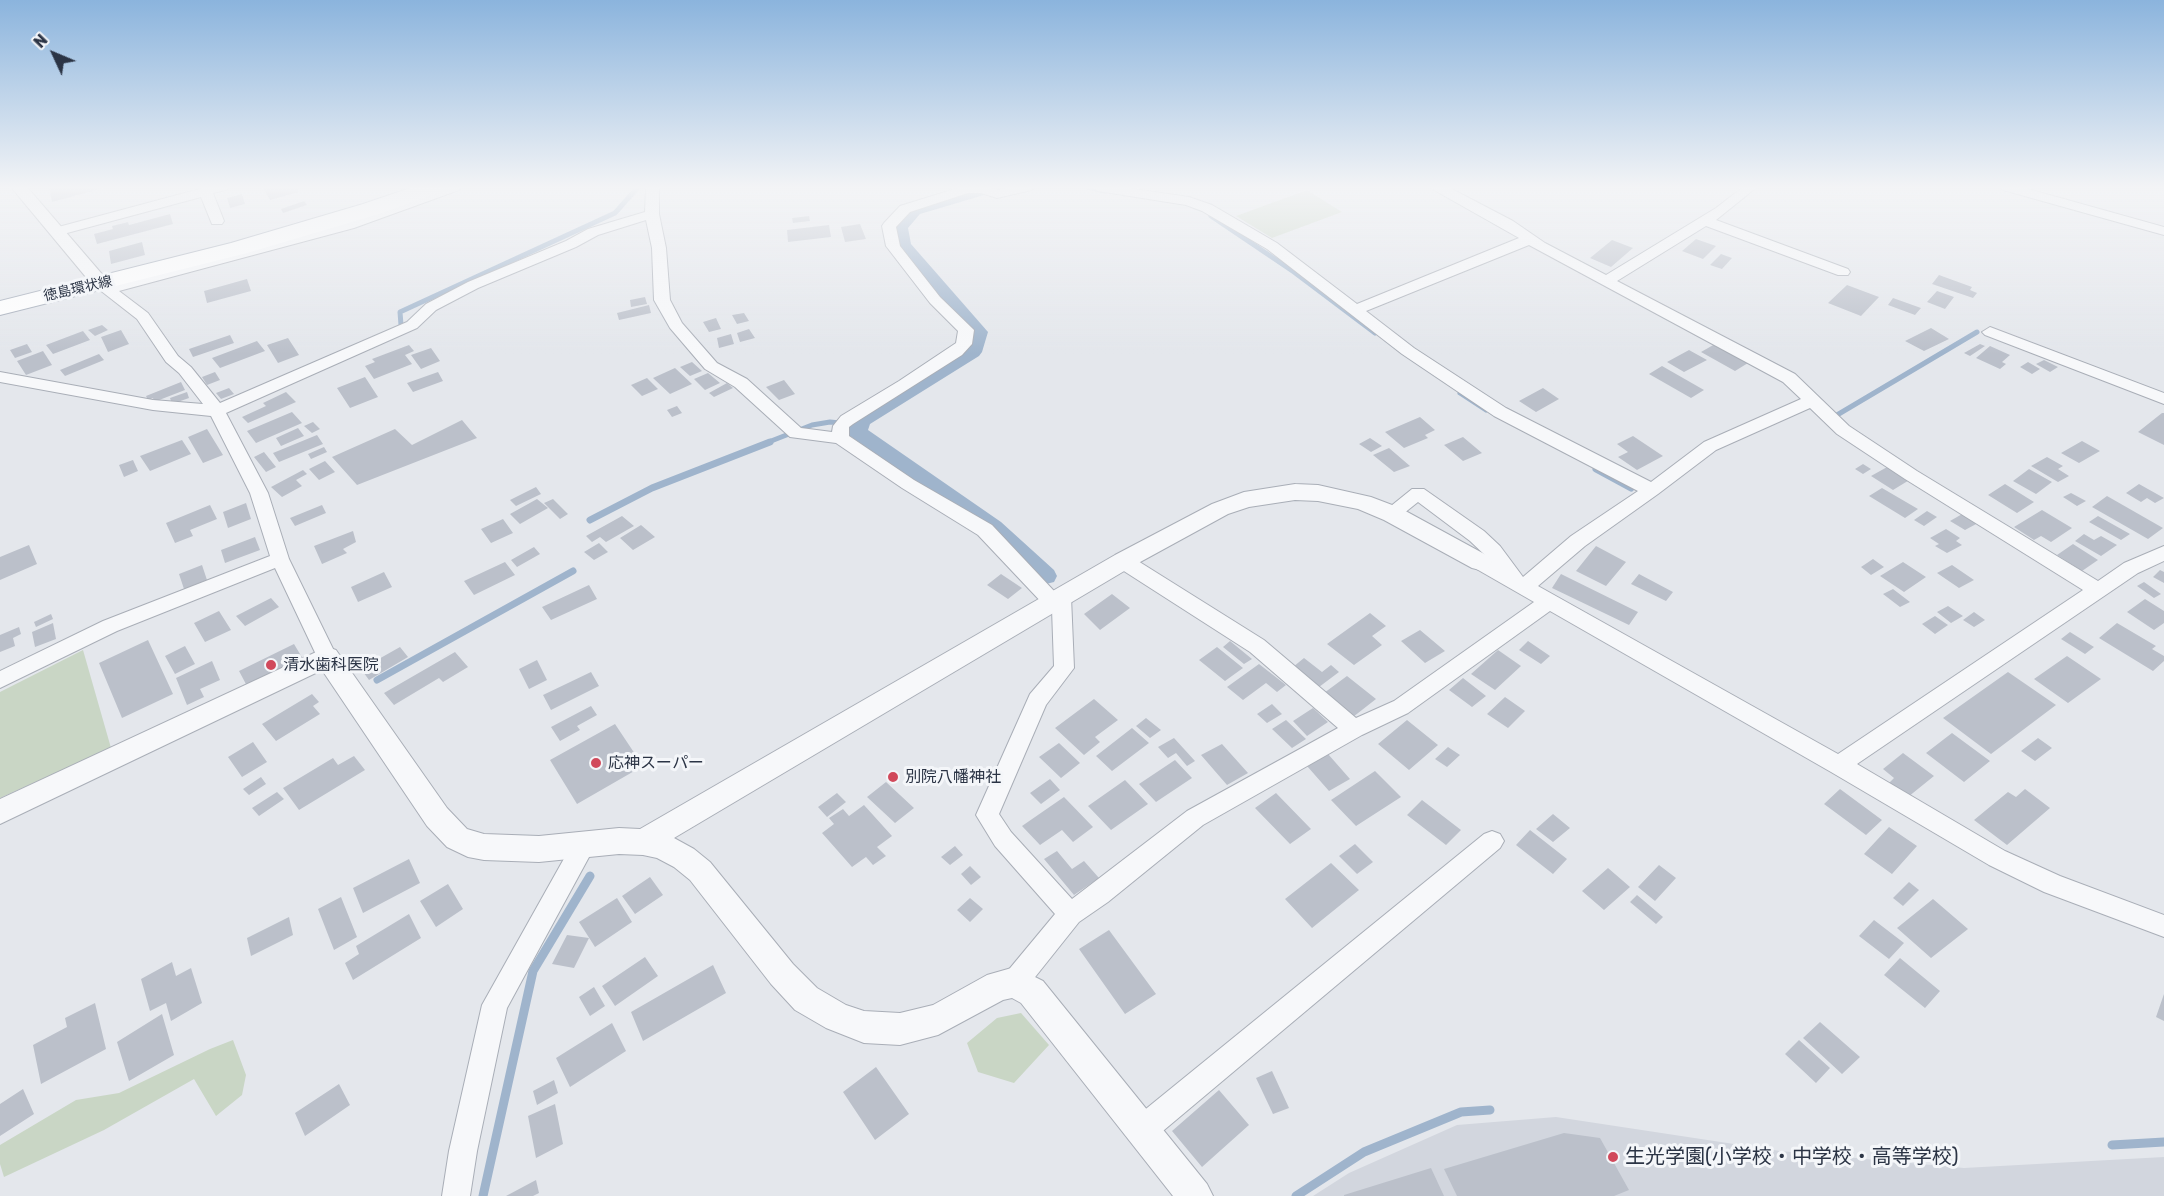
<!DOCTYPE html>
<meta charset="utf-8">
<style>
body{margin:0}
#map{position:relative;width:2164px;height:1196px;overflow:hidden;background:#e4e7ec;font-family:Rubik,sans-serif}
canvas{display:block}
.north{position:absolute;left:24px;top:24px;width:60px;height:60px;-webkit-text-stroke:4px #f4f6f9;paint-order:stroke;rotate:314deg;font-size:16px;font-weight:700;line-height:24px;text-align:center;color:#2b3445}
.north::after{content:'';display:block;margin:auto;width:21px;height:27px;background:#2b3445;clip-path:polygon(50% 0,100% 100%,50% 72%,0 100%)}
</style>
<div id="map">
<canvas width="2164" height="1196"></canvas>
<div class="north">N</div>
</div>
<script>
const ctx = document.querySelector('canvas').getContext('2d');
ctx.lineJoin = 'round';
function paint(path, color) { ctx.fillStyle = color; ctx.fill(path, 'evenodd'); }
const shape = rows => new Path2D(rows.map(r => 'M' + r).join(''));
function strokePath(path, color, width, dash) { ctx.strokeStyle = color; ctx.lineWidth = width; ctx.lineCap = dash ? 'butt' : 'round'; ctx.setLineDash(dash || []); ctx.stroke(path); }
function label(font, color, halo, rows, align = 'center') {
  ctx.font = font + ' Rubik,"Noto Sans JP",sans-serif'; ctx.lineWidth = 6; ctx.setLineDash([]); ctx.textBaseline = 'middle'; ctx.strokeStyle = halo; ctx.fillStyle = color; for (const [text, x, y, turn = 0] of rows) {
    ctx.save(); ctx.translate(x, y); ctx.rotate((+turn || 0) * Math.PI / 180); ctx.textAlign = isNaN(turn) ? turn : align; if (halo) ctx.strokeText(text, 0, 0); ctx.fillText(text, 0, 0); ctx.restore();
  }
}
paint(shape([
 [1556,1117,1780,1151,1964,1168,2164,1157,2164,1196,1313,1196,1349,1173,1457,1125]
]), '#d2d6de');
paint(shape([
 [1307,190,1342,212,1272,238,1236,216],
 [83,650,111,748,0,798,0,692],
 [1021,1013,1049,1045,1014,1083,978,1072,967,1043,997,1018],
 [233,1040,246,1075,242,1095,216,1116,194,1079,104,1130,4,1177,0,1164,0,1145,76,1100,119,1093,210,1049]
]), '#c9d6c5');
strokePath(shape([
 [1086,187,1105,191],
 [1211,216,1294,272,1375,333],
 [401,325,400,312,615,213,638,187],
 [1460,393,1486,410],
 [1837,415,1977,332],
 [766,443,812,425,830,422,860,425]
]), '#9fb4cc', 5);
strokePath(shape([
 [1596,469,1631,488],
 [590,520,652,488,770,442],
 [377,680,573,571]
]), '#9fb4cc', 7);
strokePath(shape([
 [2112,1145,2164,1142],
 [483,1196,533,971,590,876],
 [1296,1196,1364,1152,1461,1112,1490,1110]
]), '#9fb4cc', 9);
paint(shape([
 [981,187,1004,187,1001,190,920,214,908,228,911,244,988,332,982,352,979,356,870,424,868,430,1001,522,1054,570,1057,576,1054,582,1046,584,1038,582,985,532,850,436,847,432,855,416,965,349,970,333,897,248,892,227,908,208,981,187]
]), '#9fb4cc');
paint(shape([
 [49,187,108,187,52,202],
 [262,187,296,187,299,192,270,200],
 [242,194,245,204,230,208,227,198],
 [304,201,307,205,283,213,281,209],
 [170,214,173,224,97,244,94,234,113,229,112,226,128,222,129,225],
 [809,216,810,221,793,223,792,218],
 [860,224,866,239,845,242,841,227],
 [829,225,831,237,788,242,787,230],
 [1696,239,1716,246,1703,259,1682,251],
 [1612,240,1633,248,1611,267,1590,258],
 [142,242,145,255,111,264,109,251],
 [1721,254,1732,258,1722,269,1710,265],
 [1939,275,1972,287,1970,290,1977,293,1973,298,1932,284],
 [247,279,251,291,207,303,204,291],
 [1847,285,1879,297,1861,316,1828,303],
 [1937,291,1954,297,1945,309,1927,302],
 [645,297,647,304,631,307,630,300],
 [1893,298,1921,308,1915,315,1888,305],
 [649,305,651,313,619,320,617,313],
 [744,313,749,321,737,324,732,315],
 [716,318,721,329,709,332,703,322],
 [102,325,108,330,95,336,88,330],
 [1931,328,1949,339,1924,351,1905,341],
 [749,329,755,338,740,342,737,333],
 [121,330,129,344,108,352,101,337],
 [83,331,90,340,53,354,46,345],
 [731,334,734,344,719,348,717,338],
 [230,335,234,343,193,357,189,349],
 [288,338,299,355,278,363,267,345],
 [257,341,265,351,220,368,212,358],
 [27,344,32,352,15,358,10,350],
 [1715,344,1748,363,1735,371,1701,352],
 [1980,344,1985,346,1970,356,1964,353],
 [409,345,414,351,405,355,412,364,374,379,365,366,375,362,372,359],
 [1990,346,2010,355,2002,362,2006,364,2000,369,1976,358],
 [431,348,440,361,421,369,411,355],
 [1689,350,1707,360,1684,372,1667,362],
 [43,351,52,365,26,375,17,361],
 [99,354,104,360,65,376,60,370],
 [2044,360,2058,367,2050,372,2036,364],
 [692,362,702,371,690,376,680,367],
 [2028,362,2040,369,2032,374,2020,367],
 [1662,366,1704,390,1691,398,1649,374],
 [675,368,692,384,670,394,653,378],
 [215,372,220,380,207,385,202,377],
 [438,372,443,381,413,392,407,383],
 [708,373,720,383,705,390,694,379],
 [365,377,378,397,350,408,337,388],
 [647,378,658,389,642,396,631,385],
 [784,380,795,394,779,400,766,387],
 [181,382,185,390,154,402,153,398,148,400,146,396],
 [727,383,733,388,714,397,709,393],
 [229,388,234,394,221,399,216,393],
 [1543,388,1559,399,1536,412,1519,401],
 [187,392,189,398,172,404,170,398],
 [286,392,296,402,248,423,242,417,266,406,263,403],
 [677,406,682,413,672,417,667,410],
 [292,412,302,423,256,443,247,431],
 [2162,413,2164,413,2164,445,2138,432],
 [1420,417,1435,430,1425,435,1428,438,1404,448,1385,432],
 [462,420,477,438,357,485,332,457,395,429,412,445],
 [313,422,320,429,312,433,304,426],
 [298,428,304,436,281,446,276,438],
 [207,429,223,455,203,463,188,437],
 [317,435,323,444,279,462,273,453],
 [1633,436,1663,456,1637,470,1618,457,1628,452,1617,444],
 [1463,437,1482,453,1463,461,1444,445],
 [1370,438,1382,446,1371,452,1359,444],
 [182,440,191,454,150,471,140,456],
 [2082,441,2100,451,2079,463,2061,453],
 [324,447,327,452,311,459,308,454],
 [1389,448,1410,466,1394,472,1373,455],
 [264,452,276,467,266,472,254,457],
 [2047,457,2063,466,2058,469,2069,476,2058,482,2031,466],
 [133,460,138,471,124,477,119,465],
 [325,461,335,472,319,480,309,469],
 [1863,464,1871,469,1863,474,1855,469],
 [1889,466,1911,479,1893,490,1871,476],
 [2029,469,2052,482,2036,494,2013,481],
 [303,470,307,474,296,480,302,486,282,497,271,487],
 [2005,484,2034,502,2017,513,1988,495],
 [2139,484,2164,498,2155,503,2147,498,2141,502,2126,493],
 [536,487,541,494,516,506,510,500],
 [1882,488,1918,509,1905,518,1869,496],
 [2071,493,2086,501,2077,506,2063,497],
 [2107,496,2163,528,2148,539,2092,507],
 [537,499,548,508,520,524,510,514],
 [553,499,568,514,560,519,544,503],
 [246,503,251,519,228,528,223,512],
 [210,505,217,519,190,530,193,536,175,543,166,523],
 [322,505,326,513,295,526,290,518],
 [2042,510,2072,528,2051,542,2041,536,2034,540,2014,527],
 [1927,511,1937,517,1924,526,1914,520],
 [1964,513,1978,523,1965,530,1950,521],
 [622,516,634,526,606,542,600,537,592,542,586,536],
 [2098,516,2130,534,2121,540,2089,522],
 [503,519,513,533,491,543,481,529],
 [641,525,655,537,633,550,620,538],
 [1946,529,1960,538,1956,541,1962,545,1947,553,1935,546,1939,544,1930,538],
 [353,531,356,542,343,549,347,553,322,564,314,546],
 [2084,534,2094,540,2101,536,2117,545,2101,556,2075,541],
 [255,537,260,550,225,563,221,550],
 [599,543,608,552,594,560,584,552],
 [2073,544,2098,560,2082,571,2057,555],
 [29,545,37,564,0,580,0,557],
 [1596,546,1626,562,1606,586,1576,571],
 [534,547,540,554,517,567,511,560],
 [1873,559,1884,567,1871,575,1861,567],
 [505,562,515,575,474,595,464,581],
 [1903,562,1926,577,1904,592,1880,576],
 [202,565,207,580,184,589,179,574],
 [1952,565,1974,580,1959,588,1937,573],
 [2160,570,2164,572,2164,583,2153,577],
 [384,572,392,587,358,602,351,587],
 [1001,574,1022,588,1008,599,987,585],
 [1561,574,1638,612,1629,625,1552,588],
 [1639,574,1673,592,1666,601,1631,584],
 [2144,582,2161,594,2154,598,2137,586],
 [589,585,597,599,551,620,542,607],
 [1893,589,1910,602,1900,607,1883,594],
 [1112,594,1130,608,1100,630,1084,614],
 [271,598,279,607,245,626,236,616],
 [2145,599,2164,611,2164,623,2154,630,2127,612],
 [1948,606,1963,616,1951,623,1937,612],
 [219,611,231,630,205,642,194,623],
 [1974,612,1985,620,1974,627,1963,620],
 [1370,613,1386,626,1372,636,1382,645,1354,665,1327,644],
 [51,614,53,619,36,627,34,622],
 [1935,616,1948,625,1935,634,1922,624],
 [53,623,56,639,35,647,32,632],
 [2117,623,2156,646,2152,649,2164,656,2164,661,2153,671,2099,638],
 [19,627,21,634,13,638,15,646,0,652,0,635],
 [1420,630,1445,651,1425,663,1401,641],
 [2070,632,2094,647,2085,654,2061,639],
 [148,640,173,694,122,718,99,663],
 [1230,641,1252,659,1244,664,1223,647],
 [1528,641,1550,656,1541,664,1519,650],
 [294,644,303,659,247,686,239,671],
 [185,646,195,664,175,674,165,656],
 [400,647,408,657,369,680,361,669],
 [1217,647,1243,668,1225,681,1199,660],
 [1498,650,1521,666,1495,690,1471,674],
 [455,652,468,667,443,682,439,678,394,705,384,693],
 [2067,656,2101,679,2068,703,2034,679],
 [1304,658,1322,672,1331,665,1339,672,1319,687,1293,667],
 [537,660,547,680,529,689,519,669],
 [212,661,220,680,200,689,204,697,187,705,176,678],
 [1259,664,1286,685,1277,692,1266,683,1243,700,1227,687],
 [591,672,599,686,551,710,543,695],
 [2008,672,2056,705,1991,754,1943,718],
 [1347,676,1376,699,1353,717,1324,693],
 [1463,678,1486,696,1472,707,1449,690],
 [312,694,319,702,313,706,320,714,276,741,262,724],
 [1505,697,1525,711,1508,728,1487,714],
 [1094,699,1118,720,1095,737,1100,742,1084,755,1055,728],
 [1272,704,1282,714,1267,723,1257,714],
 [591,706,597,715,577,726,580,730,560,741,551,727],
 [1313,708,1328,722,1307,736,1293,721],
 [1146,718,1161,730,1150,738,1136,726],
 [1286,720,1306,739,1292,748,1272,729],
 [1407,720,1438,745,1409,770,1378,744],
 [615,724,643,766,577,804,550,760],
 [1132,728,1149,743,1112,771,1096,756],
 [1952,733,1990,761,1964,782,1926,753],
 [1174,738,1195,761,1187,766,1176,753,1168,758,1158,747],
 [2038,738,2052,748,2035,761,2021,751],
 [253,742,267,762,242,777,228,757],
 [1059,743,1080,763,1061,778,1039,757],
 [1222,744,1248,773,1227,785,1201,755],
 [1448,747,1460,755,1447,767,1435,759],
 [1903,753,1934,776,1908,797,1889,783,1894,778,1883,769],
 [1328,754,1350,779,1329,791,1307,766],
 [354,756,365,770,299,810,283,788,333,758,338,765],
 [1175,760,1192,778,1156,802,1139,784],
 [1375,771,1401,797,1356,826,1331,800],
 [261,777,266,784,249,795,243,789],
 [1050,779,1060,790,1041,804,1030,793],
 [1125,780,1148,804,1111,830,1088,806],
 [886,782,914,808,895,823,867,797],
 [1840,789,1882,820,1866,835,1824,804],
 [2025,789,2050,808,2007,845,1974,820,2008,792,2016,797],
 [277,792,284,799,259,816,252,808],
 [837,793,846,802,827,817,818,807],
 [1276,793,1311,829,1290,844,1255,808],
 [1064,797,1093,827,1073,842,1062,830,1040,845,1022,826],
 [1422,800,1461,830,1446,845,1407,815],
 [864,805,892,836,877,847,886,856,873,865,866,857,852,867,822,833,834,824,829,818,843,809,849,816],
 [1553,814,1570,828,1553,842,1536,829],
 [1889,827,1917,846,1892,874,1864,854],
 [1530,830,1567,859,1553,874,1516,845],
 [1355,844,1373,862,1357,874,1339,856],
 [955,846,963,855,950,865,941,857],
 [1057,851,1072,869,1084,861,1099,878,1074,895,1044,859],
 [409,859,420,883,363,913,353,888],
 [1331,863,1359,890,1312,928,1285,899],
 [1659,865,1676,878,1655,901,1638,887],
 [970,866,981,877,971,885,961,874],
 [1608,868,1630,887,1604,910,1582,891],
 [650,877,663,895,635,914,622,896],
 [1909,882,1919,890,1903,906,1893,898],
 [448,884,463,909,436,927,420,901],
 [1637,895,1663,917,1656,924,1630,902],
 [341,897,357,937,334,950,318,909],
 [617,898,632,922,595,947,579,922],
 [970,898,983,909,970,922,957,910],
 [1933,899,1968,929,1931,958,1897,928],
 [409,914,421,938,353,980,345,963,359,954,356,946],
 [289,917,293,935,251,956,247,938],
 [1874,920,1904,943,1889,959,1859,936],
 [1109,930,1156,994,1125,1014,1079,949],
 [567,935,589,938,574,968,552,964],
 [645,957,658,976,615,1006,602,986],
 [1900,958,1940,991,1925,1008,1884,975],
 [172,962,176,976,191,968,202,1003,171,1021,166,1003,150,1011,141,979],
 [713,965,726,993,643,1041,631,1012],
 [594,987,605,1006,590,1016,579,997],
 [2164,994,2164,1021,2156,1017],
 [95,1003,106,1049,41,1084,33,1045,67,1027,65,1018],
 [162,1014,174,1055,129,1081,117,1042],
 [1820,1022,1860,1057,1842,1074,1803,1038],
 [612,1023,626,1051,570,1087,556,1058],
 [1799,1040,1830,1068,1816,1083,1785,1054],
 [876,1067,909,1114,875,1140,843,1092],
 [1272,1071,1289,1108,1273,1114,1256,1078],
 [554,1080,558,1093,537,1105,533,1091],
 [339,1084,350,1105,305,1136,295,1113],
 [23,1089,34,1114,0,1136,0,1104],
 [1219,1090,1249,1125,1202,1167,1172,1131],
 [555,1104,563,1144,536,1158,528,1116],
 [1564,1133,1600,1138,1629,1190,1614,1196,1457,1196,1444,1169],
 [1431,1168,1444,1196,1344,1196,1344,1195],
 [536,1180,539,1193,533,1196,506,1196]
]), '#bbc0ca');
const minor = shape([
 [207,187,228,187,226,190,213,193,224,221,222,224,212,224,201,197,56,236,49,232,51,229,207,187],
 [443,187,461,187,459,190,354,228,119,291,148,313,178,356,191,367,220,403,407,322,426,304,468,282,566,241,588,229,645,212,646,187,659,187,659,214,666,248,670,300,682,323,717,363,747,379,801,428,832,432,833,426,841,416,899,381,956,343,958,331,930,303,886,246,882,226,884,223,900,206,961,187,988,187,998,190,1012,187,1033,187,1032,190,997,198,981,193,968,193,910,212,896,227,900,246,940,297,974,330,972,344,962,355,853,424,849,427,849,436,914,480,992,525,1055,592,1061,590,1068,592,1071,597,1074,668,1046,705,999,814,1011,832,1072,899,1187,811,1338,728,1250,652,1116,566,1114,561,1116,556,1123,554,1130,556,1264,640,1356,718,1394,701,1534,602,1473,567,1471,562,1473,557,1480,555,1488,558,1470,541,1418,502,1398,518,1392,520,1386,518,1383,514,1386,510,1412,489,1424,489,1484,531,1500,546,1523,577,1571,536,1638,491,1494,416,1402,354,1267,249,1202,211,1186,205,1098,191,1092,187,1121,187,1189,197,1212,205,1277,243,1357,304,1519,238,1434,190,1433,187,1448,187,1513,221,1545,243,1606,275,1716,208,1743,187,1757,187,1716,220,1848,269,1850,272,1848,275,1838,275,1706,226,1617,281,1795,374,1849,426,1917,471,2098,581,2124,563,2164,546,2164,561,2138,573,1857,764,2005,851,2060,876,2164,915,2164,937,2044,892,1989,865,1831,772,1550,611,1408,713,1362,735,1203,825,1108,902,1079,922,1024,991,1015,994,1006,991,1002,982,1006,973,1055,914,995,846,976,815,1030,694,1054,666,1052,609,1046,607,978,535,902,488,836,443,790,437,735,387,705,369,670,328,654,300,652,248,646,220,598,235,576,247,478,288,436,310,417,328,226,413,268,493,289,559,337,657,334,663,327,665,320,663,275,568,117,631,0,688,0,671,103,621,270,556,250,493,211,416,153,410,0,382,0,372,153,400,203,404,179,373,166,362,137,319,96,287,94,284,96,281,101,280,110,284,344,222,443,187],
 [1529,245,1783,382,1801,399,1704,442,1651,482,1506,408,1414,348,1366,311,1529,245],
 [1810,408,1837,434,1905,479,2083,590,1838,754,1538,586,1585,546,1658,494,1716,450,1810,408],
 [2001,187,2021,187,2164,227,2164,235,2003,190,2001,187],
 [1990,327,2164,393,2164,404,1985,335,1982,332,1990,327],
 [1492,831,1500,834,1504,841,1500,848,1151,1141,1141,1145,1131,1141,1127,1131,1131,1121,1484,834,1492,831],
 [583,836,591,839,595,846,507,1008,477,1151,470,1196,442,1196,449,1151,482,1005,575,839,583,836]
]);
const tertiary = shape([
 [11,187,27,187,107,280,110,284,107,288,95,288,11,187],
 [1295,484,1318,485,1371,497,1400,508,1488,556,1492,562,1488,568,1480,570,1472,568,1384,520,1358,509,1318,501,1295,500,1249,507,1228,514,1131,567,674,838,694,849,710,862,793,964,817,988,846,1005,864,1011,900,1013,933,1005,987,975,1015,967,1043,981,1207,1184,1213,1196,1173,1196,1021,1003,1012,998,1003,1000,938,1035,900,1045,864,1043,826,1028,795,1010,771,984,690,880,674,867,657,858,643,855,619,854,539,862,484,860,468,857,447,847,427,826,322,670,0,824,0,799,327,647,336,650,447,808,467,829,484,834,539,836,619,828,640,829,1115,555,1212,504,1244,492,1295,484]
]);
const primary = shape([
 [413,187,443,187,440,192,379,214,247,253,0,315,0,301,231,243,363,204,413,187]
]);
strokePath(minor, '#a9aeb7', 2);
strokePath(tertiary, '#a9aeb7', 2);
strokePath(primary, '#a3abb8', 2);
paint(minor, '#f7f8fa');
paint(tertiary, '#f7f8fa');
paint(primary, '#fff');
const sky = ctx.createLinearGradient(0, 0, 0, 354);
sky.addColorStop(0, '#8bb4dd');
sky.addColorStop(0.53, '#f3f4f6');
sky.addColorStop(1, '#f3f4f600');
ctx.fillStyle = sky;
ctx.fillRect(0, 0, 2164, 354);
for (const [x, y, r, color] of [
 [271,665,6,"#d1495b"],
 [596,763,6,"#d1495b"],
 [893,777,6,"#d1495b"],
 [1613,1157,6,"#d1495b"]
]) { const dot = new Path2D(); dot.arc(x, y, r, 0, 2 * Math.PI); ctx.fillStyle = color; ctx.fill(dot); strokePath(dot, '#f4f6f9', 2); }
label('14px', '#2b3445', '#f4f6f9', [
 ["徳島環状線",78,289,-13]
]);
label('16px', '#2b3445', '#f4f6f9', [
 ["清水歯科医院",283,665],
 ["応神スーパー",608,763],
 ["別院八幡神社",905,777]
], 'left');
label('20px', '#2b3445', '#f4f6f9', [
 ["生光学園(小学校・中学校・高等学校)",1625,1157]
], 'left');
</script>
